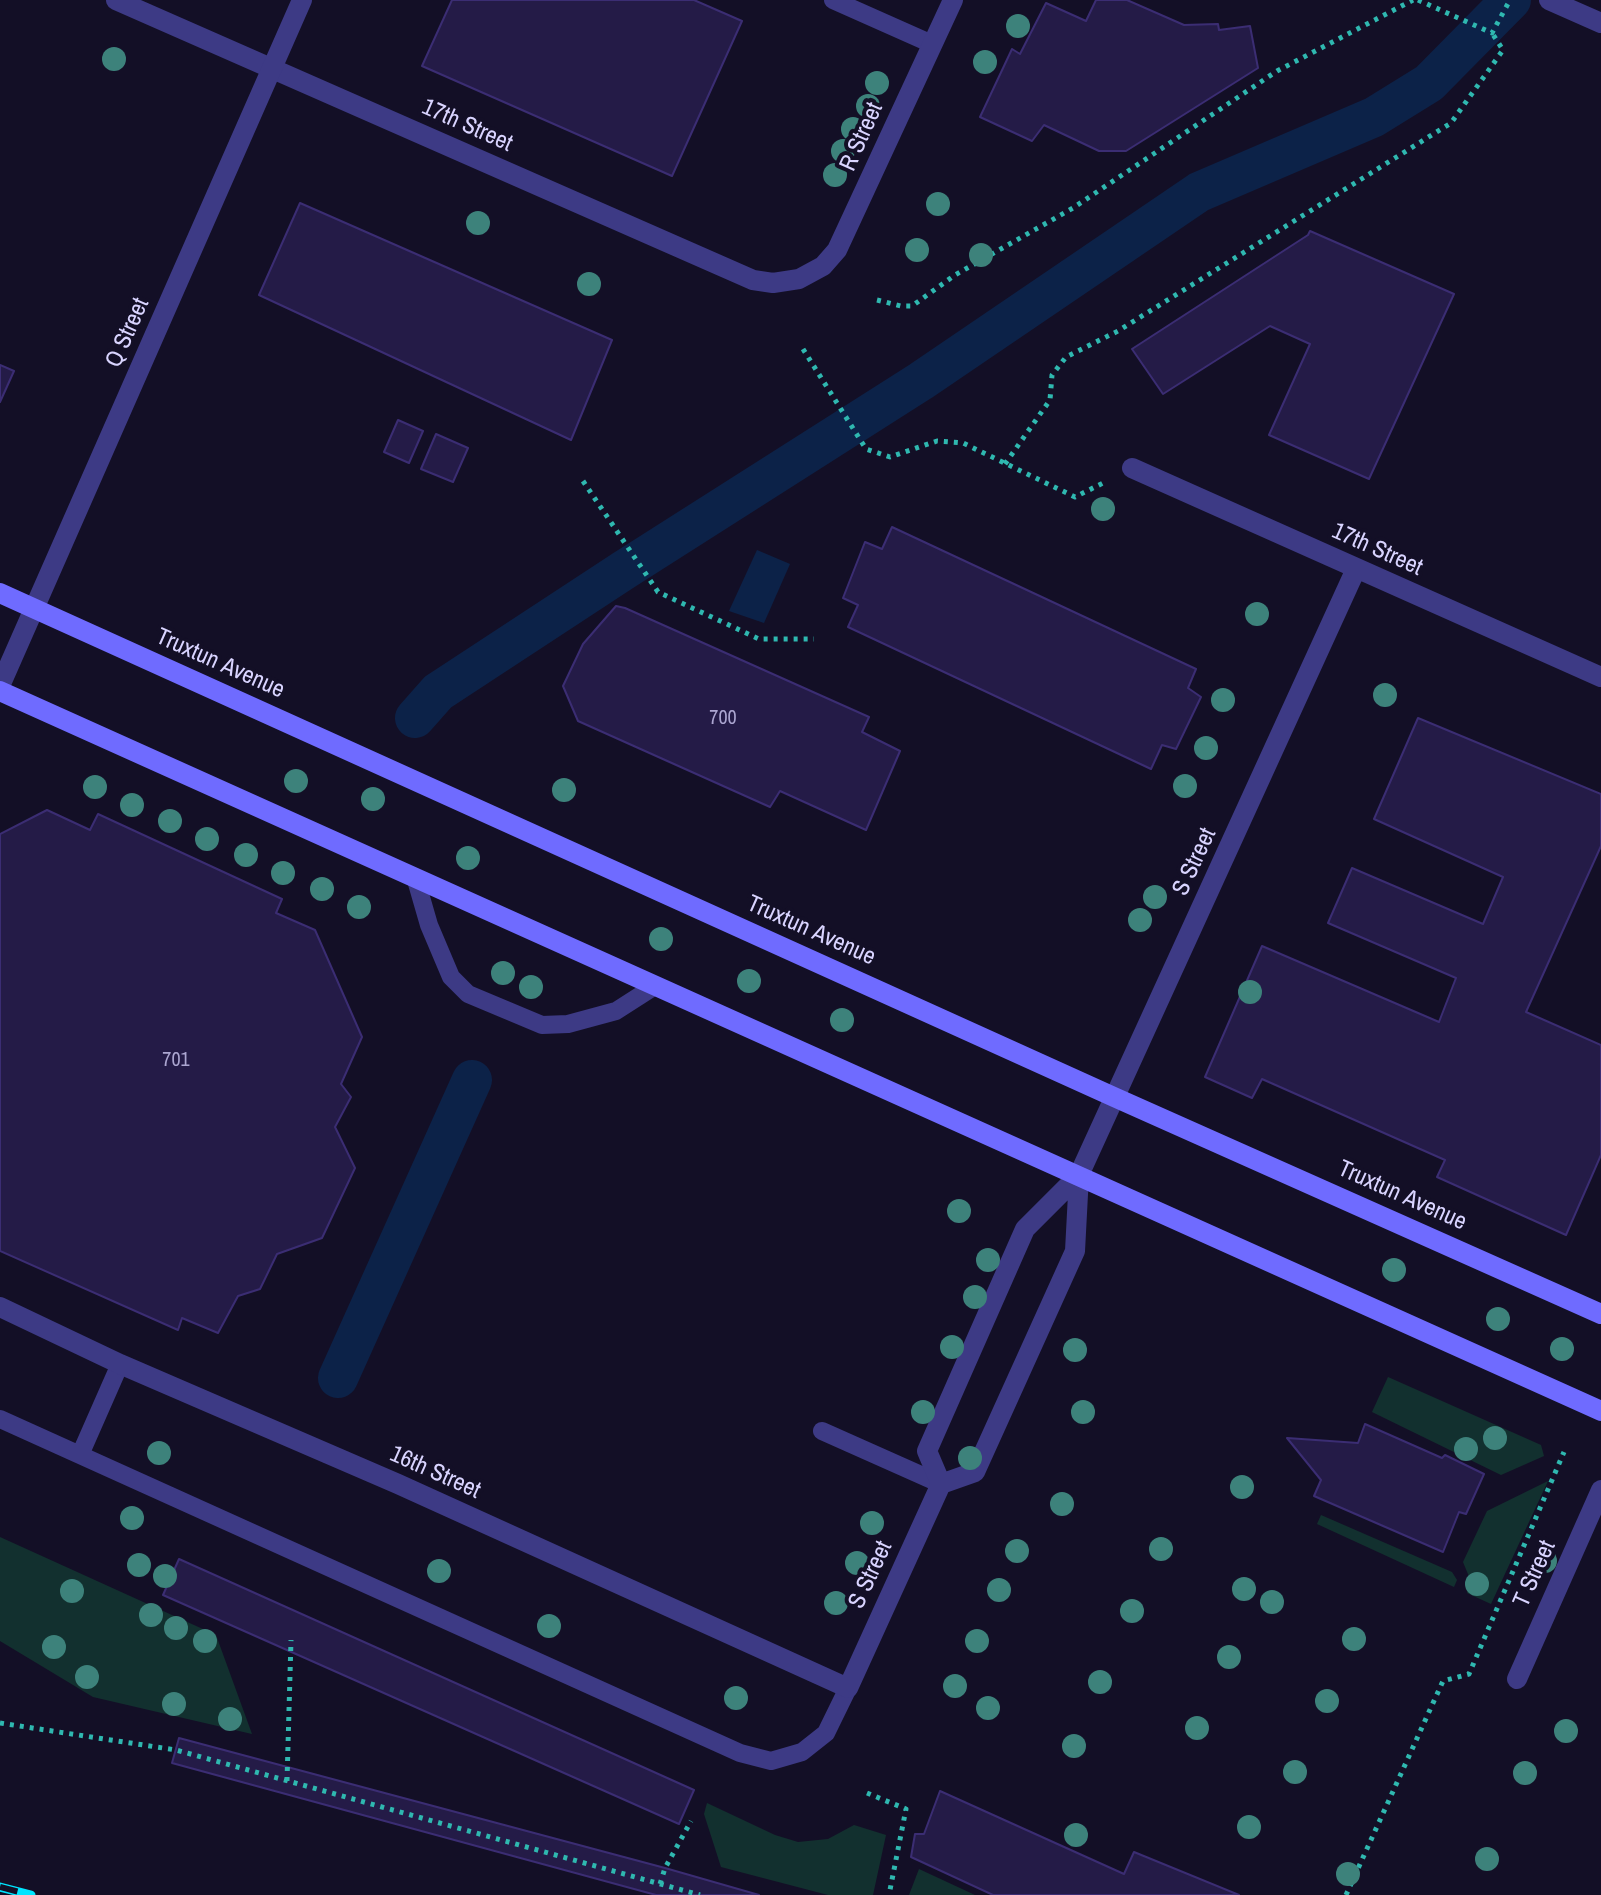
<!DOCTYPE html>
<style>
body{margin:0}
canvas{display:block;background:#130f26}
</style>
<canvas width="1601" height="1895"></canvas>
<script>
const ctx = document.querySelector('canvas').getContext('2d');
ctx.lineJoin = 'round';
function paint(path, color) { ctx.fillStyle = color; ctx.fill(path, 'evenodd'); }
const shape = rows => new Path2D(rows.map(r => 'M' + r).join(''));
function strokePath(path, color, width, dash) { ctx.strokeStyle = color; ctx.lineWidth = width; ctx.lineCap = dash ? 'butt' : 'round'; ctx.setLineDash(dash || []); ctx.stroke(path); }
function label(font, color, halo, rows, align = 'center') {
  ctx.font = font + ' "Archivo Narrow",sans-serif'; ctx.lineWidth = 8; ctx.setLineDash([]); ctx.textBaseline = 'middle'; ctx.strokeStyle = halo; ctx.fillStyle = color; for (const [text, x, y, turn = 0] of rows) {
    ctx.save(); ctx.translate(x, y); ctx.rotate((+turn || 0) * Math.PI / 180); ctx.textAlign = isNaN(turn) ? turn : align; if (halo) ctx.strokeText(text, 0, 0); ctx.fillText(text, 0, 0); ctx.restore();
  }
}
paint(shape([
 [1388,1377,1541,1445,1544,1456,1501,1475,1372,1412],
 [1548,1481,1491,1604,1467,1593,1470,1579,1463,1562,1487,1511],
 [1321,1515,1452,1572,1457,1580,1454,1587,1317,1524],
 [0,1537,216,1635,252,1734,93,1697,0,1641],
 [707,1803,775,1835,798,1842,828,1839,854,1825,886,1835,873,1895,828,1895,721,1867,704,1814],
 [919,1869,975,1895,909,1895]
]), '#12302f');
paint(shape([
 [757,550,790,564,764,623,729,611]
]), '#0c2248');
strokePath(shape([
 [415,718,438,692,624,570,921,381,1199,192,1374,117,1429,83,1511,0],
 [338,1378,472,1080]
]), '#0c2248', 40);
const building = shape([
 [452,0,694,0,742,21,672,176,422,66,452,0],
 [1096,0,1127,0,1184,25,1218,24,1219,30,1250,26,1258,68,1126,151,1099,151,1044,125,1032,141,980,117,1012,49,1020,54,1046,3,1086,21,1096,0],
 [300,203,612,340,571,440,259,295,300,203],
 [1310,231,1454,294,1369,479,1269,435,1310,344,1270,326,1163,394,1132,349,1308,235,1310,231],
 [0,365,14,371,0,402,0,365],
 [398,420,423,431,409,463,384,452,398,420],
 [436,434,468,448,453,482,421,469,436,434],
 [892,527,1196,669,1188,688,1201,697,1176,749,1162,745,1151,769,848,627,858,605,843,598,865,542,882,549,892,527],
 [616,606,625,608,869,717,862,732,900,751,866,830,780,791,770,807,578,721,563,686,583,644,616,606],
 [1418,718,1601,794,1601,846,1526,1012,1601,1045,1601,1155,1566,1235,1437,1177,1445,1160,1262,1079,1252,1098,1205,1077,1262,946,1439,1022,1456,978,1328,923,1352,868,1483,924,1503,877,1374,819,1418,718],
 [47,810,90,830,98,814,282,899,276,913,315,930,362,1037,341,1084,351,1097,335,1127,355,1168,322,1238,277,1254,260,1289,238,1296,218,1333,182,1318,178,1330,0,1251,0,834,47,810],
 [1365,1424,1442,1458,1445,1455,1484,1474,1466,1514,1459,1512,1443,1552,1314,1496,1321,1480,1287,1438,1358,1443,1365,1424],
 [179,1559,694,1790,679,1824,163,1595,179,1559],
 [179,1738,665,1868,759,1895,656,1895,172,1763,179,1738],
 [940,1791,1124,1874,1134,1852,1239,1895,993,1895,911,1857,915,1834,924,1834,940,1791]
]);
paint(building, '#241b47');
strokePath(building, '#3b2d73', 2);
strokePath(shape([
 [1418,0,1492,33,1510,0],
 [877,300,901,306,912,306,955,275,1073,208,1277,71,1413,0],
 [803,349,866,449,890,457,937,441,963,443,1075,497,1107,481],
 [1005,464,1050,400,1052,375,1066,357,1118,331,1451,123,1503,50,1492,33],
 [583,481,658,592,759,639,814,639],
 [0,1723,176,1750,700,1895],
 [287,1781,291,1640],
 [867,1793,906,1809,889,1895],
 [660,1884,665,1868,691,1821],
 [1346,1895,1443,1681,1469,1674,1564,1452]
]), '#2fb8b0', 5, [4, 6]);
strokePath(shape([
 [833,0,932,44],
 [416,880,429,925,451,977,468,994,542,1025,568,1024,616,1011,655,986],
 [0,1419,740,1753,771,1761,802,1752,826,1733,848,1688],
 [822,1431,941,1484],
 [80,1455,120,1364]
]), '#3d3a85', 18);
strokePath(shape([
 [116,0,753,280,773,283,799,279,823,266,837,250,953,0],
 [1549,0,1601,23],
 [1132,468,1601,677],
 [0,1307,120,1364,398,1484,848,1688,941,1484,975,1472,1075,1251,1079,1175],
 [941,1484,927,1451,1025,1229,1079,1175,1356,569],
 [1517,1679,1601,1490]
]), '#3d3a85', 20);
strokePath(shape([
 [0,686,302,0]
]), '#3d3a85', 20);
strokePath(shape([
 [0,593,1114,1097,1601,1314],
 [0,691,1601,1411]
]), '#6f6bff', 20);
const rail = shape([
 [0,1887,31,1895]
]);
strokePath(rail, '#00e5ff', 9);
strokePath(rail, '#130f26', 6, [18]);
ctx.fillStyle = '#3d827b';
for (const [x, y] of [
 [1018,26],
 [114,59],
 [985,62],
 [877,83],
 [868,106],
 [853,129],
 [843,151],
 [835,175],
 [938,204],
 [478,223],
 [917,250],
 [981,255],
 [589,284],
 [1103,509],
 [1257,614],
 [1385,695],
 [1223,700],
 [1206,748],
 [296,781],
 [1185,786],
 [95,787],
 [564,790],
 [373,799],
 [132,805],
 [170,821],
 [207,839],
 [246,855],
 [468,858],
 [283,873],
 [322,889],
 [1155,897],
 [359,907],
 [1140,920],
 [661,939],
 [503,973],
 [749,981],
 [531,987],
 [1250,992],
 [842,1020],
 [959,1211],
 [988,1260],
 [1394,1270],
 [975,1297],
 [1498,1319],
 [952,1347],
 [1562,1349],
 [1075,1350],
 [923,1412],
 [1083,1412],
 [1495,1438],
 [1466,1449],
 [159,1453],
 [970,1458],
 [1242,1487],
 [1062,1504],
 [132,1518],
 [872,1523],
 [1161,1549],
 [1017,1551],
 [1545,1561],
 [857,1563],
 [139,1565],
 [439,1571],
 [165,1576],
 [1477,1584],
 [1244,1589],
 [999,1590],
 [72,1591],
 [1272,1602],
 [836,1603],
 [1132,1611],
 [151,1615],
 [549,1626],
 [176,1628],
 [1354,1639],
 [205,1641],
 [977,1641],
 [54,1647],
 [1229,1657],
 [87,1677],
 [1100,1682],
 [955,1686],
 [736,1698],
 [1327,1701],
 [174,1704],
 [988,1708],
 [230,1719],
 [1197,1728],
 [1566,1731],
 [1074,1746],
 [1295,1772],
 [1525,1773],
 [1249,1827],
 [1076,1835],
 [1487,1859],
 [1348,1874]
]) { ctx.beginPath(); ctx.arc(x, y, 12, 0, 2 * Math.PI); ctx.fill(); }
label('20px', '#aca6d1', null, [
 ["700",723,719],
 ["701",176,1061]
]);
label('24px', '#d9d4ff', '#130f26', [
 ["17th Street",467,126,24],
 ["R Street",862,137,-66],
 ["Q Street",128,333,-66],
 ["17th Street",1377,550,24],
 ["Truxtun Avenue",220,664,24],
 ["S Street",1195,862,-65],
 ["Truxtun Avenue",811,931,24],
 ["Truxtun Avenue",1402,1196,24],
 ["16th Street",435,1473,24],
 ["T Street",1535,1574,-66],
 ["S Street",871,1575,-65]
]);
</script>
